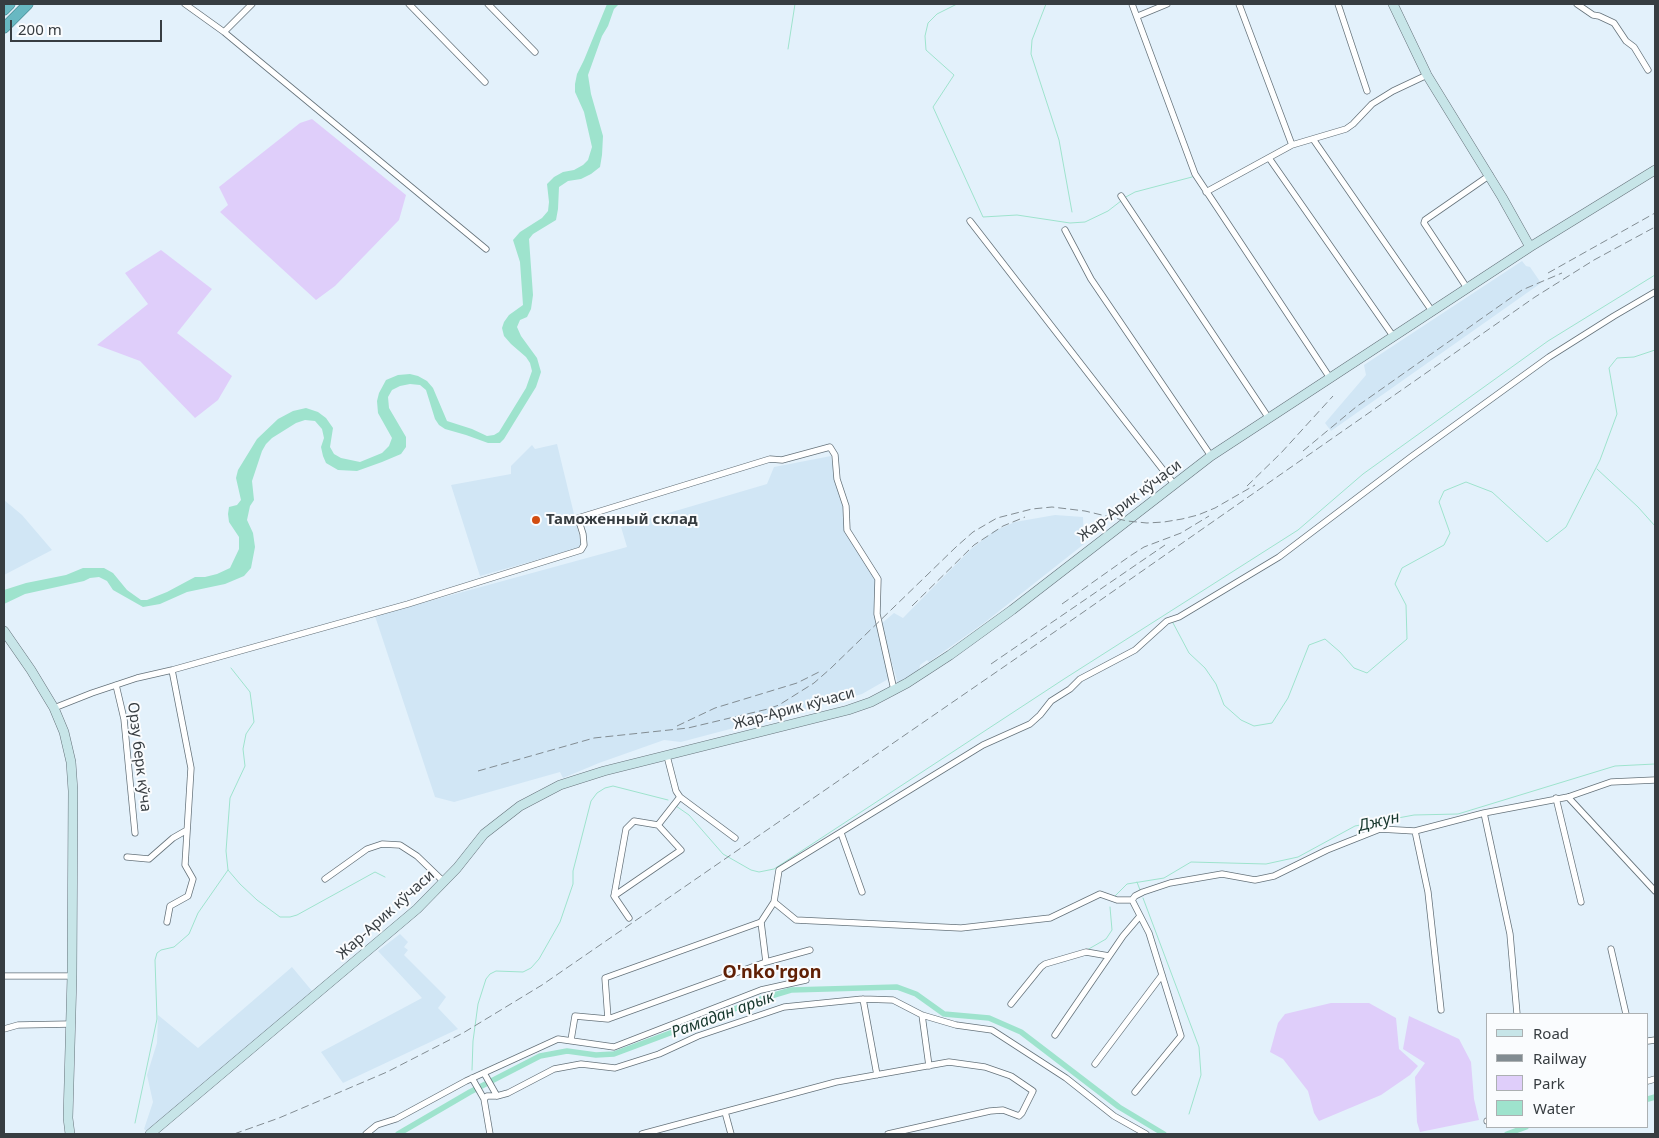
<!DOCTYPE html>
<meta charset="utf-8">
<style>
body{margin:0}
#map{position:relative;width:1659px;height:1138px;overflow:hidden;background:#e3f1fb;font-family:"Noto Sans",sans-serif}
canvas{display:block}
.frame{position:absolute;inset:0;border:5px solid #373d41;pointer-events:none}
.legend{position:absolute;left:1486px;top:1013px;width:162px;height:115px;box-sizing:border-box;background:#fafcfe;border:1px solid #acb0b2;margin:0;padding:6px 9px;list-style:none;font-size:15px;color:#373d41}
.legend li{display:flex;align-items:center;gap:10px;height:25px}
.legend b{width:25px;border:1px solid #acb0b2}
.scale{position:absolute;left:10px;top:20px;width:152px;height:22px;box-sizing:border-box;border:2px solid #373d41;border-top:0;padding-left:6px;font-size:15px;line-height:18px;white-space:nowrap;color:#373d41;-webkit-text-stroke:4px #fafcfe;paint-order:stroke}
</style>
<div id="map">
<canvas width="1659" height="1138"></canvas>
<div class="frame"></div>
<ul class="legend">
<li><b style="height:6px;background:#c7e5e8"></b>Road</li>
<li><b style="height:6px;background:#828c92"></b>Railway</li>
<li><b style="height:14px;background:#dfcefa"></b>Park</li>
<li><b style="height:14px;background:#9ee3cd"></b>Water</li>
</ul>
<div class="scale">200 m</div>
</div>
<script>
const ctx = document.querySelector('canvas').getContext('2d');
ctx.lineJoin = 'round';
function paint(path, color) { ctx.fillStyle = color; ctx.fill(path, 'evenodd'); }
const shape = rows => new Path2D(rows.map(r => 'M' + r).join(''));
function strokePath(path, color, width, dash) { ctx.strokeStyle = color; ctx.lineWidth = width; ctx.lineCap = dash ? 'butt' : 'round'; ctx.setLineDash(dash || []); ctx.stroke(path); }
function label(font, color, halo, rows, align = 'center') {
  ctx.font = font + ' "Noto Sans",sans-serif'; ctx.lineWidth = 4; ctx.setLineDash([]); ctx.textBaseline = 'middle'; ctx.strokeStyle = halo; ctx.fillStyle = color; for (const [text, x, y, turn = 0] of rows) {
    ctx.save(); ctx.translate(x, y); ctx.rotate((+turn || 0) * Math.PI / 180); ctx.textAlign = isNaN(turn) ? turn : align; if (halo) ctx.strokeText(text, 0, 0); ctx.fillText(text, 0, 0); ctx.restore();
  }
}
paint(shape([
 [1522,261,1526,266,1530,267,1541,283,1331,431,1325,423,1366,375,1364,365],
 [557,444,582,547,480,576,451,485,511,474,511,466,532,445,535,449],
 [831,456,835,478,845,506,846,530,876,581,875,617,890,678,862,694,681,742,664,740,599,763,563,778,560,772,454,802,435,797,375,616,627,547,621,527,767,484,774,467],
 [4,500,22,515,52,550,4,575],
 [1055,515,1083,517,1084,544,984,623,929,662,927,660,920,665,919,671,898,684,881,624,894,613,903,618,971,549,994,531,1015,522],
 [400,934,408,942,404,947,408,950,404,955,446,997,438,1008,458,1029,343,1083,321,1052,422,998,378,951],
 [292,967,312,991,148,1132,144,1129,153,1102,147,1075,157,1043,158,1015,198,1048]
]), '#d1e6f5');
paint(shape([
 [312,119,406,195,399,220,335,286,316,300,220,212,228,205,219,187,300,123],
 [161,250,212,289,177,333,232,376,218,400,195,418,140,361,97,345,148,304,125,273],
 [1331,1003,1369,1003,1396,1018,1399,1049,1418,1066,1410,1075,1381,1095,1319,1121,1314,1113,1308,1091,1283,1059,1270,1052,1278,1023,1285,1014],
 [1409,1016,1459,1039,1471,1062,1474,1099,1479,1120,1420,1132,1417,1122,1415,1077,1425,1063,1403,1049]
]), '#dfcefa');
paint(shape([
 [607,4,619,4,614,9,608,26,602,36,588,75,591,94,603,136,602,155,600,167,591,174,581,179,568,181,559,187,558,209,556,220,533,234,529,239,533,295,531,309,527,317,520,320,517,327,521,336,537,358,541,372,536,387,504,439,500,443,488,443,466,435,445,429,439,425,435,419,426,390,420,385,410,384,400,386,392,390,388,397,389,408,406,437,406,447,401,454,382,462,357,471,338,470,326,463,323,456,321,447,324,438,322,429,315,421,305,420,296,423,272,438,266,444,262,451,252,481,254,500,250,506,247,520,253,533,255,547,251,568,244,576,225,584,187,592,160,604,143,607,113,590,107,581,99,577,90,578,84,581,25,594,4,604,4,590,26,583,66,575,83,568,104,568,113,573,127,590,141,600,147,600,167,592,195,577,205,577,217,574,230,568,239,549,239,537,229,522,228,514,229,507,237,505,241,500,236,478,238,470,257,439,278,419,293,411,306,408,318,412,326,418,333,428,330,447,334,454,341,458,360,462,382,453,389,446,392,438,378,413,377,401,379,393,386,380,398,375,410,374,418,376,427,381,433,388,447,421,472,429,487,436,494,435,499,432,526,388,532,371,530,363,526,357,511,344,504,336,502,328,504,322,509,315,523,305,520,262,513,240,520,232,542,218,548,211,549,202,547,184,554,177,563,172,574,170,583,165,588,160,592,147,584,112,575,92,575,84,577,74,584,60]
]), '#9ee3cd');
strokePath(shape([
 [957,4,937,14,928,23,925,36,926,50,954,75,933,107,983,217,1017,215,1070,223,1085,222,1108,211,1121,201],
 [1046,4,1032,40,1031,54,1059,140,1072,212],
 [788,49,795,4],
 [1124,198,1135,192,1192,177],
 [1597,469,1638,507,1655,526],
 [1172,621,1189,653,1205,668,1216,684,1224,705,1241,720,1254,726,1272,723,1288,698,1309,645,1325,639,1340,652,1354,668,1367,673,1407,639,1406,605,1395,584,1402,568,1444,545,1450,533,1439,502,1444,491,1466,482,1492,492,1547,542,1566,527,1600,460,1617,414,1609,368,1617,358,1634,357,1655,350],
 [231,668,250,692,254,722,246,734,243,749,245,766,230,798,226,851,228,870,240,884,257,900,280,917,290,917,297,915,375,872,385,877],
 [676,806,689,815,723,854,751,870,759,872,774,869,1064,679,1298,530,1363,474,1548,341,1655,275],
 [1137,882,1140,890],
 [1114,897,1127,884,1164,878,1191,862,1266,864,1298,857,1355,826,1414,815,1458,814,1615,766,1655,764],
 [1143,898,1199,1047,1201,1075,1189,1114],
 [1087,950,1106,939,1112,930,1110,907],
 [472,1070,473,1041,478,1004,486,979,490,974,496,971,523,972,531,968,539,959,560,922,573,884,573,871,591,801,597,793,605,788,613,786,668,800],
 [135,1123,157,1019,155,960,157,953,161,950,174,947,189,934,198,913,228,870]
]), '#9ee3cd', 1);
strokePath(shape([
 [1648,1099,1655,1097],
 [398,1134,470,1092,540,1056,567,1051,596,1055,614,1054,761,999,791,990,897,987,916,994,944,1014,989,1018,1021,1032,1119,1107,1164,1134],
 [1507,1134,1526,1127]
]), '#9ee3cd', 5.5);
const minor = shape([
 [185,4,224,32,486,249],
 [409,4,485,82],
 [488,4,535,52],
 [1132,4,1195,174,1330,378],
 [1239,4,1292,145],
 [1338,4,1367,91],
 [1577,4,1593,15,1599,16,1614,23,1626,41,1634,47,1648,70],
 [1138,16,1167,4],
 [224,32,252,4],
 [1313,139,1432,311],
 [1269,158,1393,336],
 [1206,192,1292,145,1346,129,1353,124,1372,104,1393,91,1427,75],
 [1121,196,1268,417],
 [970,221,1174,484],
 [1065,230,1091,279,1211,456],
 [1467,288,1424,223,1425,220,1490,175],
 [116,685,124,719,135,833],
 [54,708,92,693,137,678,172,670,408,604,581,550,584,545,583,534,578,518,770,459,782,460,830,447,835,455,837,479,846,506,847,530,878,579,877,614,894,690],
 [667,756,676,791,680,797,735,838],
 [1568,797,1655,891],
 [1556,798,1581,902],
 [1484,813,1510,934,1517,1014],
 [1415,831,1428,892,1441,1010],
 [841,833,862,892],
 [127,857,149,859,173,838,187,830],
 [325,879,367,849,382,844,400,845,417,856,444,882],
 [614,896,681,850,658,825],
 [1132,900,1149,933,1181,1036,1135,1092],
 [774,902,796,920,961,928,1050,918,1100,894,1117,900,1132,900,1135,896,1143,892,1170,883,1222,874,1255,880,1274,876,1327,850,1380,829,1415,831,1484,813,1568,797,1611,782,1655,780],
 [629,918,614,896,626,829,634,821,658,825,680,797],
 [167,922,170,906,188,896,193,879,185,865,191,768,172,670],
 [761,922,766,962],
 [1611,949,1626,1014],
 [4,976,72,976],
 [863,999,877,1075],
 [1011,1004,1041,967,1045,964,1086,952,1109,956],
 [922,1015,929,1066],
 [608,1019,605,978,761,922,774,902,779,870,983,745,1030,724,1040,715,1051,701,1070,689,1080,679,1135,650,1167,621,1179,617,1279,557,1411,457,1549,357,1614,316,1655,292],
 [4,1029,18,1025,71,1024],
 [1055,1035,1123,936,1140,916],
 [571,1040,575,1016,608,1019,766,962,810,950],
 [1648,1041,1655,1040],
 [1095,1064,1162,975],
 [484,1073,497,1096],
 [472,1078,484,1099],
 [1648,1081,1655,1079],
 [725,1112,731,1134],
 [1487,1121,1488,1121],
 [366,1134,377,1125,396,1119,466,1081,558,1039,614,1047,761,990,806,980],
 [490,1134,484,1099,487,1096,497,1096,508,1093,554,1069,581,1064,615,1068,659,1054,698,1036,784,1007,863,999,893,1000,922,1015,956,1025,992,1030,1066,1078,1114,1116,1146,1134],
 [642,1134,836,1082,949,1062,985,1067,1011,1076,1033,1091,1022,1113,1019,1116,1003,1110,990,1111,888,1134]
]);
const secondary = shape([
 [1393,4,1427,75,1502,197,1530,247],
 [4,631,31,670,54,708,64,732,71,762,73,791,72,976,68,1118,70,1134],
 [150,1134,417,909,457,868,484,834,520,806,560,785,604,771,848,710,871,702,907,683,950,655,1012,610,1211,456,1530,247,1655,170]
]);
const trunk = shape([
 [4,10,10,4],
 [4,28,28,4]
]);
strokePath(minor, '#66737b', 7);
strokePath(secondary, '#66737b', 10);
strokePath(trunk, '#3f828a', 11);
strokePath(minor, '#fff', 5.5);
strokePath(secondary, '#c7e5e8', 9);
strokePath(trunk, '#68b8c2', 10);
strokePath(shape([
 [1548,273,1655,213],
 [1303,451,1356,407,1522,290,1562,273],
 [1247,486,1281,453,1333,396],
 [1062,604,1130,556,1144,547,1181,533,1209,516],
 [912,606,974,545,1003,526,1025,517],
 [991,664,1165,545],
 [677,726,715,708,797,683,819,672],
 [478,771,594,738,688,728,768,709,779,705,814,683,830,669,956,547,973,532,997,518,1032,509,1052,507,1085,511,1127,521,1147,523,1164,522,1182,519,1198,515,1215,508,1255,485],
 [234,1134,279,1118,387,1072,463,1033,542,985,1082,613,1535,297,1594,260,1655,227]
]), '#828c92', 1, [8, 4]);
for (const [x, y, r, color] of [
 [536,520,5,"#d24d11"]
]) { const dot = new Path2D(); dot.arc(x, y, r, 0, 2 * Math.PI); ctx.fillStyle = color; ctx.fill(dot); strokePath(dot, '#fafcfe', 2); }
label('15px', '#373d41', '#fafcfe', [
 ["Жар-Арик кўчаси",1130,501,-37],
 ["Жар-Арик кўчаси",794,709,-15],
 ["Орзу берк кўча",139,757,83],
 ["Жар-Арик кўчаси",386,915,-42]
]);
label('bold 15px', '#373d41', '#fafcfe', [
 ["Таможенный склад",546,520]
], 'left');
label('italic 16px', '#16372d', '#fafcfe', [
 ["Джун",1379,822,-13],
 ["Рамадан арык",723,1015,-20]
]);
label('bold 18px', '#602005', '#fafcfe', [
 ["O'nko'rgon",772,973]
]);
</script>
